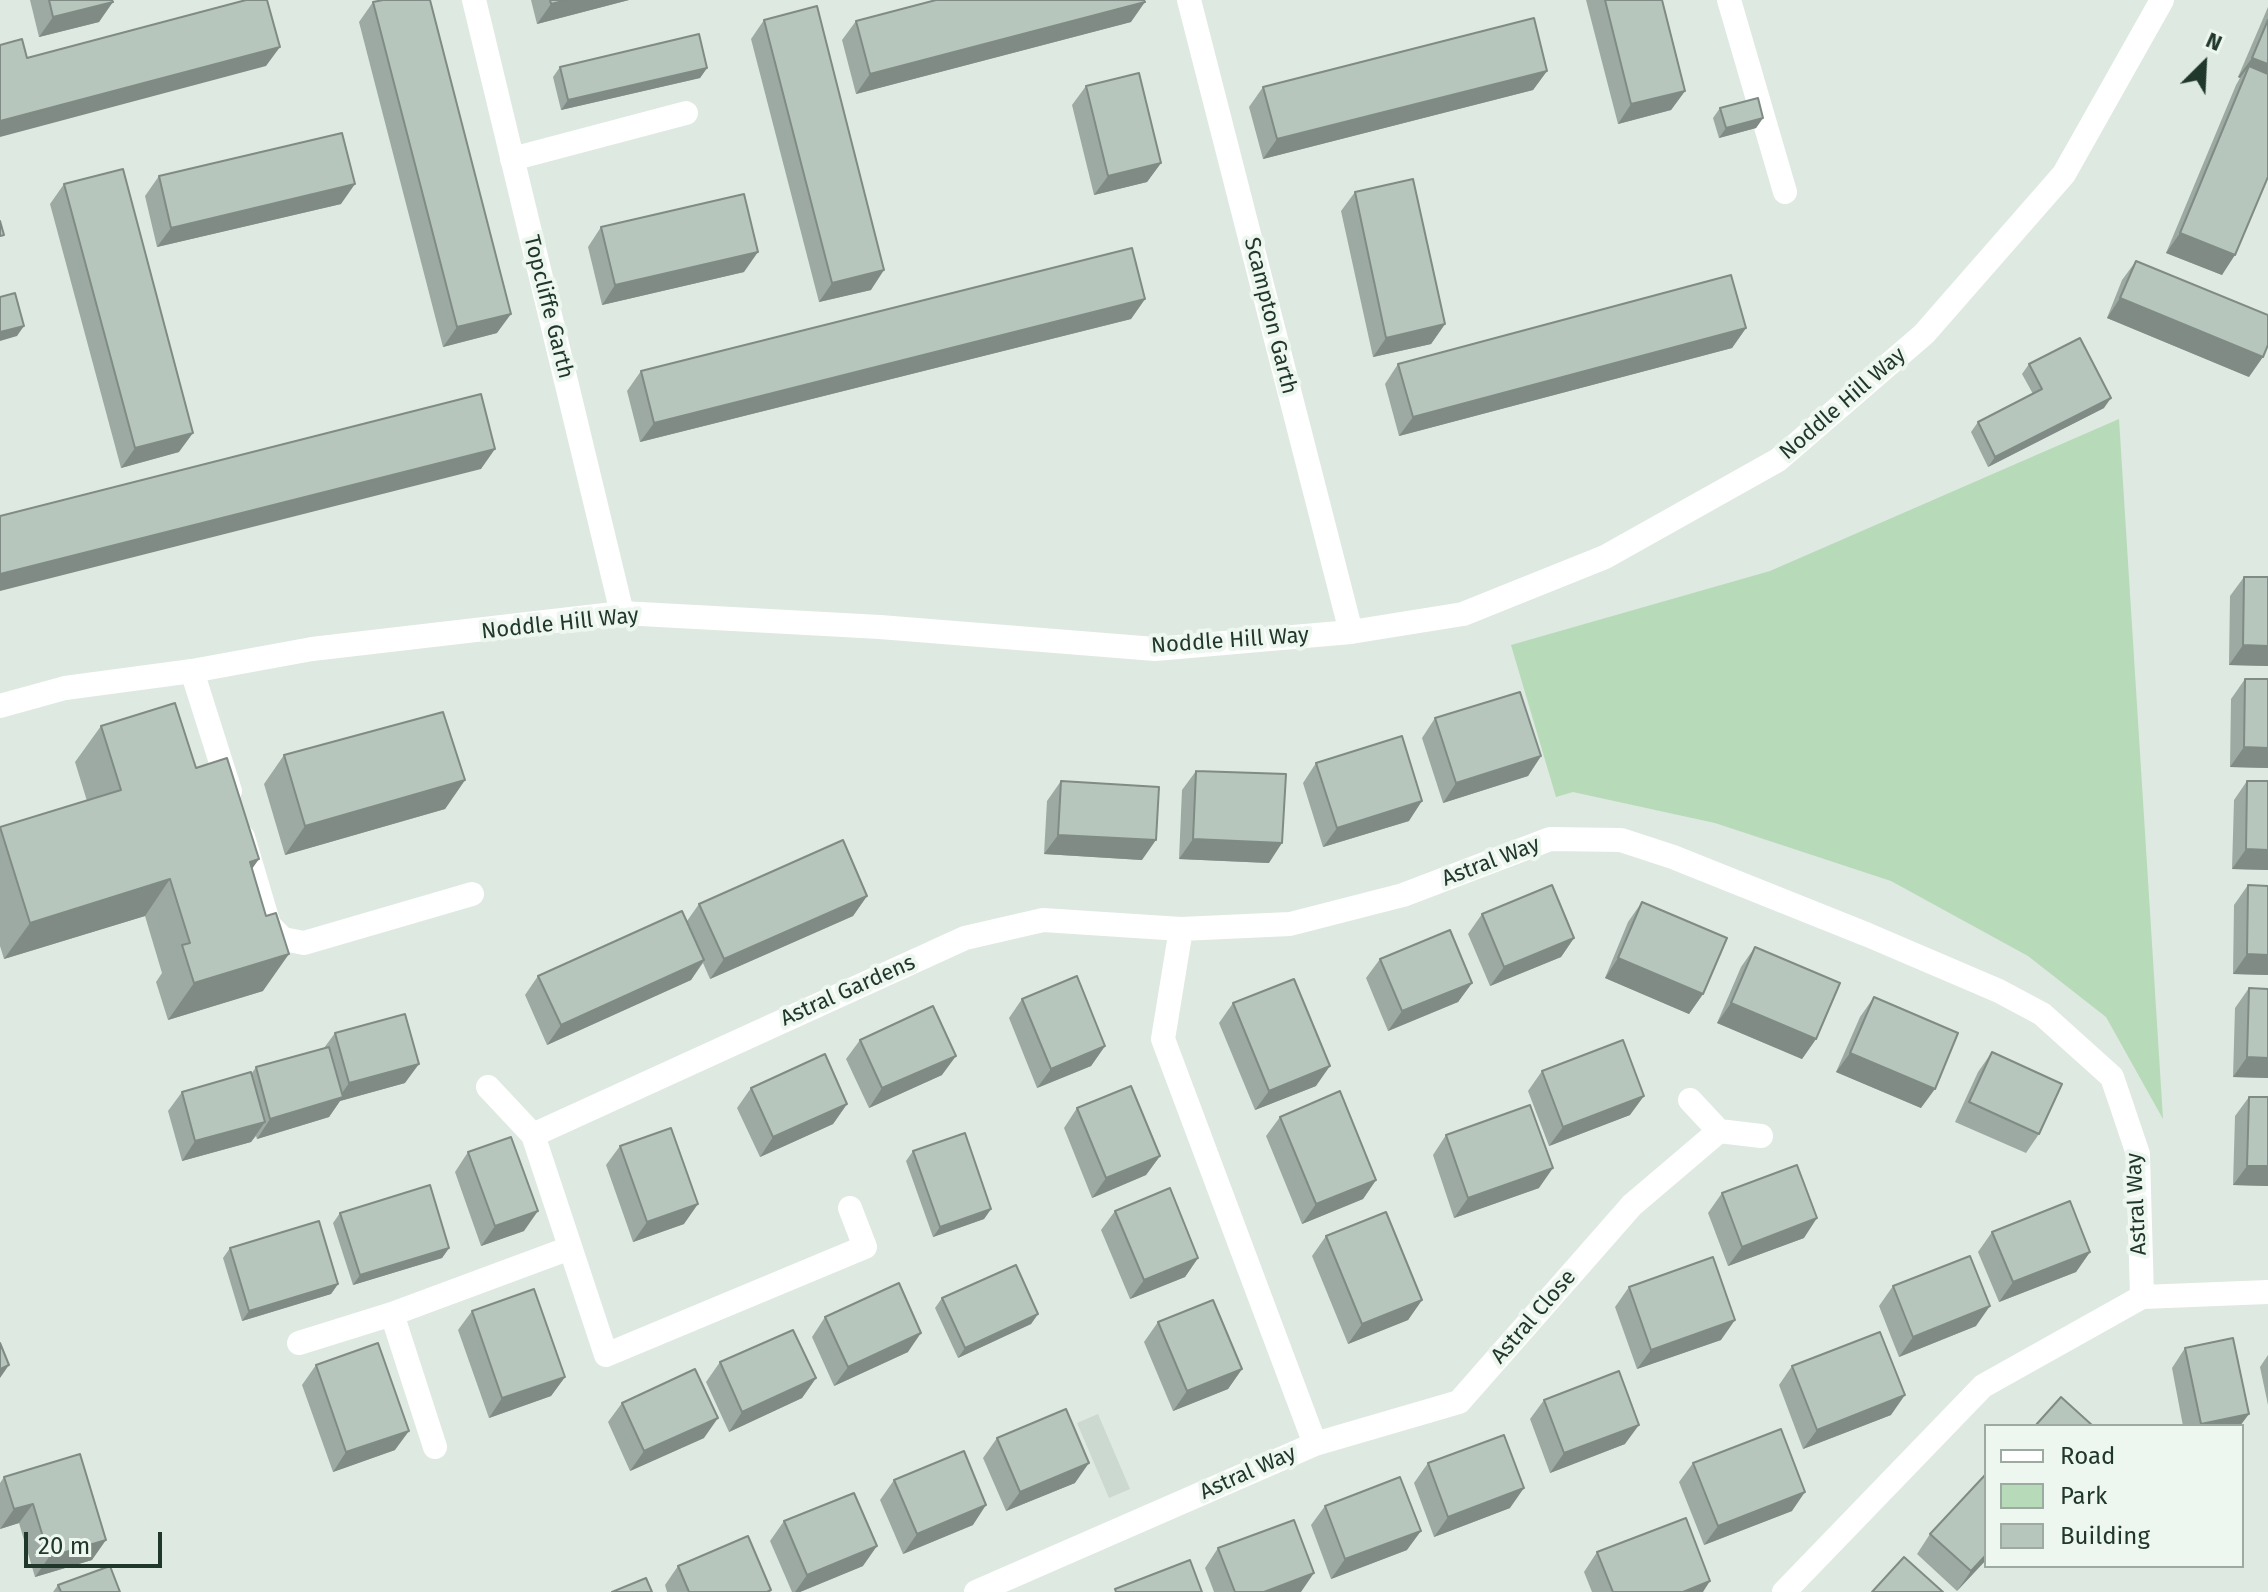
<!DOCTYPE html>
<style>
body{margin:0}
#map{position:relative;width:2268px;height:1592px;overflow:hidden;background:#dee9e1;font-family:"Fira Sans",sans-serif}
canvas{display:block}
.legend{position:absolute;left:1984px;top:1424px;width:260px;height:144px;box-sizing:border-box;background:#eef6f0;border:2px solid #9caaa2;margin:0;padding:10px 14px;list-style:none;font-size:24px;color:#20382c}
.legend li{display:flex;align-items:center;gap:16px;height:40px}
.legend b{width:40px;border:2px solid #9caaa2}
.north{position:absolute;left:2164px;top:24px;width:80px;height:80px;-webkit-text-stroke:6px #eef6f0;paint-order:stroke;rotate:24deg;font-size:22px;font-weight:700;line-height:32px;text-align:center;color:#20382c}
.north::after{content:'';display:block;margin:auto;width:28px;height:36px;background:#20382c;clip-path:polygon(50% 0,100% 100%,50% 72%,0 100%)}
.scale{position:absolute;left:24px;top:1532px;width:138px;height:36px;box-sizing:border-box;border:4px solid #20382c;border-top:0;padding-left:10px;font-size:24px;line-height:28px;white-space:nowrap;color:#20382c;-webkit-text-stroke:6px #eef6f0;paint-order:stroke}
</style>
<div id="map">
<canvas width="2268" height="1592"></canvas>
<ul class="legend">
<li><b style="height:10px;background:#fff"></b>Road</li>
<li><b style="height:22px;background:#b7dab8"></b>Park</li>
<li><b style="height:22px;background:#b6c6bd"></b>Building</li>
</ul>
<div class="north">N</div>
<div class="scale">20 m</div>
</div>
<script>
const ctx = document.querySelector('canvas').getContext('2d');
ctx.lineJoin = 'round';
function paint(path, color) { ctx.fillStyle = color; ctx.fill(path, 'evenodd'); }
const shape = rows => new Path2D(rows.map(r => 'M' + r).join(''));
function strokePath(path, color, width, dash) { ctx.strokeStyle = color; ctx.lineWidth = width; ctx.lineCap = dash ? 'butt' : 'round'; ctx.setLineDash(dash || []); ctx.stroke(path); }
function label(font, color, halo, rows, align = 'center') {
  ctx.font = font + ' "Fira Sans",sans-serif'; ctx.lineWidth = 8; ctx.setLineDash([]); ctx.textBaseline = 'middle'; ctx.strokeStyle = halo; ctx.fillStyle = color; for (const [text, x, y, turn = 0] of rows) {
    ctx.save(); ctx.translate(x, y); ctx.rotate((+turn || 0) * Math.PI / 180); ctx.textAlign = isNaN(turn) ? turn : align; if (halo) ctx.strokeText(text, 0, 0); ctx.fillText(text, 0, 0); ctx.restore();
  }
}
paint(shape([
 [1098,1414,1130,1489,1109,1498,1077,1423]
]), '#ccd9d0');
paint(shape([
 [2119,419,2163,1119,2106,1017,2028,956,1891,881,1715,823,1573,792,1556,797,1511,645,1770,571]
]), '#b7dab8');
strokePath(shape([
 [1729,0,1785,192],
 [512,159,686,113],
 [192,671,230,791],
 [243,837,269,925,283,939,304,943,472,894]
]), '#fff', 24);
strokePath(shape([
 [474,0,622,613],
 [1189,0,1351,632],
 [0,706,65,688,192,671,312,649,622,613,880,627,1155,649,1351,632,1463,614,1605,557,1778,460,1924,334,2064,174,2162,0],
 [488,1087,533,1135,606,1355,865,1247,850,1208],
 [1690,1100,1719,1131,1761,1136],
 [533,1135,965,938,1043,920,1181,929],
 [2142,1297,2268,1292],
 [392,1314,435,1447],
 [299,1343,392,1314,570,1248],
 [1315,1444,1163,1039,1181,929,1290,924,1403,895,1550,839,1621,840,1673,857,1868,935,1999,991,2042,1014,2112,1077,2138,1154,2142,1297,1983,1386,1784,1592],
 [976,1592,1315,1444,1459,1402,1632,1205,1719,1131]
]), '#fff', 24);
paint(shape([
 [30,0,112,0,99,22,39,37],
 [531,0,629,0,537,24],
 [1586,0,1662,0,1685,91,1671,110,1618,124],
 [373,2,497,333,443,347,359,22],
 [2268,7,2268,177,2222,275,2166,253,2236,85,2240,78,2238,77],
 [764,20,871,290,819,302,751,39],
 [856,21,1131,22,856,94,842,40],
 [560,67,707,68,700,78,561,110,553,77],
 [1547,71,1533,90,1263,159,1249,107,1263,87],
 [1086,86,1161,163,1147,182,1094,195,1072,105],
 [1720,108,1763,118,1756,128,1719,138,1713,118],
 [159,176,341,204,157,247,145,196],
 [64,184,179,452,121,468,50,204],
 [1355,192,1445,324,1431,344,1373,357,1341,211],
 [601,227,744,272,602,305,588,247],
 [2136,261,2249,377,2107,318,2122,280],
 [1145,299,1131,319,640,442,627,391,641,371],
 [1746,328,1732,348,1399,436,1385,384,1398,364],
 [2029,364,2104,408,1988,467,1971,432,1978,422,2033,394,2022,374],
 [2244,577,2268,577,2268,666,2229,665,2230,596],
 [2245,679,2268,768,2230,767,2231,699],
 [1435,718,1541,756,1528,776,1443,803,1422,738],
 [101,726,196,768,252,869,263,991,168,1020,156,982,162,973,145,916,4,959,0,946,0,827,87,801,75,762],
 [284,755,465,780,445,809,285,855,264,784],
 [1316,763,1409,821,1323,847,1303,783],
 [1196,771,1269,863,1179,859,1182,790],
 [1061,781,1142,860,1044,854,1047,801],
 [2247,781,2268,781,2268,870,2232,869,2234,800],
 [2248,885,2268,975,2233,974,2234,905],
 [867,896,853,916,710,979,703,963,691,980,547,1045,525,995,538,976,687,921,699,904],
 [1642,902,1703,994,1689,1014,1605,978,1628,922],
 [1482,914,1574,938,1561,957,1490,986,1468,934],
 [1755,947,1816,1039,1802,1059,1717,1023,1741,967],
 [1380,959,1472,983,1458,1002,1388,1031,1366,978],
 [2249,988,2268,989,2268,1078,2233,1077,2235,1008],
 [1874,997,1921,1108,1836,1072,1860,1017],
 [1022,999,1105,1046,1091,1066,1037,1088,1009,1018],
 [1233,1003,1316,1086,1255,1110,1219,1023],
 [335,1033,405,1083,340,1101,329,1117,257,1139,256,1136,251,1142,182,1161,168,1111,182,1092,252,1073,256,1067,324,1048],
 [860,1040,942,1075,869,1108,846,1059],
 [1992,1052,2039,1134,2026,1153,1955,1122,1978,1072],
 [1542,1071,1630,1115,1549,1146,1528,1091],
 [751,1088,847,1104,833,1124,760,1157,737,1108],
 [2249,1097,2268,1097,2268,1186,2233,1185,2235,1116],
 [1077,1108,1160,1156,1146,1175,1092,1198,1064,1128],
 [1280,1117,1376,1180,1363,1199,1302,1224,1266,1136],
 [1446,1135,1539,1188,1454,1218,1433,1155],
 [620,1146,684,1224,633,1242,606,1165],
 [913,1151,991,1209,984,1219,933,1237,906,1161],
 [468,1152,524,1231,481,1246,455,1172],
 [1722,1193,1804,1238,1728,1266,1708,1213],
 [1115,1211,1198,1258,1185,1277,1130,1299,1101,1230],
 [340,1213,449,1248,442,1258,353,1285,333,1223],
 [1992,1232,2090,1252,2076,1272,1999,1302,1978,1252],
 [1326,1236,1422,1300,1408,1320,1348,1344,1312,1256],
 [230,1248,338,1284,331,1294,242,1321,223,1258],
 [1893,1286,1976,1326,1899,1357,1879,1306],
 [1629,1287,1721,1340,1637,1369,1615,1307],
 [942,1298,1038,1314,1031,1324,958,1358,935,1308],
 [472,1311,565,1377,551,1396,489,1418,458,1330],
 [825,1317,908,1352,834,1386,812,1337],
 [1158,1322,1242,1369,1228,1389,1173,1411,1144,1342],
 [2185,1348,2240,1426,2183,1426,2172,1368],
 [2268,1355,2268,1405,2260,1367],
 [720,1362,816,1378,802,1398,729,1432,706,1382],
 [316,1365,395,1450,333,1472,302,1385],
 [1792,1366,1891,1415,1803,1449,1779,1385],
 [1544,1400,1625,1444,1550,1473,1530,1419],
 [622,1403,704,1438,630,1471,608,1422],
 [997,1438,1075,1483,1006,1511,983,1458],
 [1428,1463,1510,1508,1434,1537,1414,1483],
 [1693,1463,1792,1511,1704,1545,1679,1482],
 [4,1477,92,1560,35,1577,19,1523,0,1529,0,1483],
 [894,1480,973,1525,903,1554,880,1500],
 [1325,1506,1407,1550,1331,1579,1311,1525],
 [784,1521,863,1566,800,1592,792,1592,770,1541],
 [1930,1534,1986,1560,1957,1591,1917,1554],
 [1218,1548,1301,1592,1214,1592,1205,1568],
 [1597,1552,1703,1592,1592,1592,1584,1572],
 [678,1566,771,1590,770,1592,667,1592,665,1585],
 [58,1585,120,1592,53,1592]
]), '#9daaa3');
paint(shape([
 [567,0,629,0,537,24,551,4],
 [113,2,99,22,39,37,53,17],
 [1145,2,1131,22,856,94,870,74],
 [280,47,266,66,0,137,0,121],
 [2252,58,2268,64,2268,90,2249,66,2240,78,2238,77],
 [707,68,700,78,561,110,568,100],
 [1547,71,1533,90,1263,159,1277,139],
 [1685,91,1671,110,1618,124,1631,104],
 [1763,118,1756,128,1719,138,1726,128],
 [1161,163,1147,182,1094,195,1108,176],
 [355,184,341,204,157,247,171,228],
 [2180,233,2235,255,2222,275,2166,253],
 [758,252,744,272,602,305,615,285],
 [884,270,871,290,819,302,832,283],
 [2120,298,2263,357,2249,377,2107,318],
 [1145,299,1131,319,640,442,654,423],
 [511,314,497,333,443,347,457,327],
 [1445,324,1431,344,1373,357,1386,338],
 [24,326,17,336,0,341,0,332],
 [1746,328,1732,348,1399,436,1413,417],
 [2111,398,2104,408,1988,467,1995,457],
 [193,433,179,452,121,468,135,448],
 [495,449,481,469,0,591,0,574],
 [2243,645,2268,646,2268,666,2229,665],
 [2244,747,2268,748,2268,768,2230,767],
 [1541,756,1528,776,1443,803,1456,783],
 [465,780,445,809,285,855,305,826],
 [1422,801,1409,821,1323,847,1337,828],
 [1058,835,1156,840,1142,860,1044,854],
 [1193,839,1282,843,1269,863,1179,859],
 [2246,849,2268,850,2268,870,2232,869],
 [259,859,233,896,250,862],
 [170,879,145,916,4,959,30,923],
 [867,896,853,916,710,979,724,959],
 [1574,938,1561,957,1490,986,1504,967],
 [289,954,263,991,168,1020,194,983],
 [2247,954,2268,955,2268,975,2233,974],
 [1618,958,1703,994,1689,1014,1605,978],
 [704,960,691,980,547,1045,561,1025],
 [1472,983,1458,1002,1388,1031,1402,1011],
 [1731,1003,1816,1039,1802,1059,1717,1023],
 [1105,1046,1091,1066,1037,1088,1051,1069],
 [1850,1053,1935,1089,1921,1108,1836,1072],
 [956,1056,942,1075,869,1108,882,1088],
 [2247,1057,2268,1058,2268,1078,2233,1077],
 [419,1064,405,1083,340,1101,329,1117,257,1139,270,1119,338,1099,349,1083],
 [1330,1066,1316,1086,1255,1110,1269,1091],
 [1644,1096,1630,1115,1549,1146,1563,1127],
 [847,1104,833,1124,760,1157,773,1137],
 [265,1122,251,1142,182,1161,195,1141],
 [1160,1156,1146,1175,1092,1198,1106,1178],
 [2247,1166,2268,1166,2268,1186,2233,1185],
 [1553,1168,1539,1188,1454,1218,1468,1198],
 [1376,1180,1363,1199,1302,1224,1316,1204],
 [698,1204,684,1224,633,1242,647,1222],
 [991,1209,984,1219,933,1237,940,1227],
 [538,1211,524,1231,481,1246,495,1226],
 [1817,1218,1804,1238,1728,1266,1742,1247],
 [449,1248,442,1258,353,1285,360,1275],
 [2090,1252,2076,1272,1999,1302,2013,1282],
 [1198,1258,1185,1277,1130,1299,1144,1280],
 [338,1284,331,1294,242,1321,249,1311],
 [1422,1300,1408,1320,1348,1344,1362,1324],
 [1990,1306,1976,1326,1899,1357,1913,1337],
 [1038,1314,1031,1324,958,1358,965,1348],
 [1735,1320,1721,1340,1637,1369,1651,1350],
 [921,1333,908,1352,834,1386,848,1367],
 [9,1365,0,1378,0,1369],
 [1242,1369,1228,1389,1173,1411,1187,1391],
 [565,1377,551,1396,489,1418,502,1398],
 [816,1378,802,1398,729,1432,742,1412],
 [1905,1395,1891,1415,1803,1449,1817,1430],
 [2249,1414,2240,1426,2200,1426,2201,1424],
 [718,1418,704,1438,630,1471,644,1451],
 [1639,1425,1625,1444,1550,1473,1564,1453],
 [409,1431,395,1450,333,1472,346,1452],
 [1089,1463,1075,1483,1006,1511,1020,1492],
 [1524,1488,1510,1508,1434,1537,1448,1517],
 [1805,1492,1792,1511,1704,1545,1718,1526],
 [33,1504,19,1523,0,1529,14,1509],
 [986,1505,973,1525,903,1554,917,1534],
 [1421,1531,1407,1550,1331,1579,1345,1559],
 [106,1540,92,1560,35,1577,49,1557],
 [877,1546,863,1566,800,1592,795,1592,807,1575],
 [1986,1555,1986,1560,1957,1591,1971,1571],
 [1314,1573,1301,1592,1264,1592],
 [1710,1581,1703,1592,1683,1592]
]), '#7f8b84');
const building = shape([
 [49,0,112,0,113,2,53,17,49,0],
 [246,0,267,0,280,47,0,121,0,45,22,39,27,58,246,0],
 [383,0,430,0,511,314,457,327,373,2,383,0],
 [550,0,567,0,551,4,550,0],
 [936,0,1144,0,1145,2,870,74,856,21,936,0],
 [1605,0,1662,0,1685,91,1631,104,1605,0],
 [817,6,884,270,832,283,764,20,817,6],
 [1534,18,1547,71,1277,139,1263,87,1534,18],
 [2268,20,2268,64,2252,58,2268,20],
 [699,34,707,68,568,100,560,67,699,34],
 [2249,66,2268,74,2268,177,2235,255,2180,233,2249,66],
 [1139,73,1161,163,1108,176,1086,86,1139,73],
 [1758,98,1763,118,1726,128,1720,108,1758,98],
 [342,133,355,184,171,228,159,176,342,133],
 [123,169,193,433,135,448,64,184,123,169],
 [1413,179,1445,324,1386,338,1355,192,1413,179],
 [744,194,758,252,615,285,601,227,744,194],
 [0,221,4,235,0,236,0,221],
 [1132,248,1145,299,654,423,641,371,1132,248],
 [2136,261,2268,315,2268,345,2263,357,2120,298,2136,261],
 [1731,275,1746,328,1413,417,1398,364,1731,275],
 [15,293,24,326,0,332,0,297,15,293],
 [2080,338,2111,398,1995,457,1978,422,2042,389,2029,364,2080,338],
 [481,394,495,449,0,574,0,516,481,394],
 [2244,577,2268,577,2268,646,2243,645,2244,577],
 [2245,679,2268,679,2268,748,2244,747,2245,679],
 [1520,692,1541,756,1456,783,1435,718,1520,692],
 [175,703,196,768,227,758,259,859,250,862,266,916,276,913,289,954,194,983,182,945,190,943,170,879,30,923,0,827,121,790,101,726,175,703],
 [443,712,465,780,305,826,284,755,443,712],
 [1402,736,1422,801,1337,828,1316,763,1402,736],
 [1196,771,1286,774,1282,843,1193,839,1196,771],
 [1061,781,1159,787,1156,840,1058,835,1061,781],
 [2247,781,2268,781,2268,850,2246,849,2247,781],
 [843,840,867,896,724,959,699,904,843,840],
 [1552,885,1574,938,1504,967,1482,914,1552,885],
 [2248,885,2268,886,2268,955,2247,954,2248,885],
 [1642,902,1727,938,1703,994,1618,958,1642,902],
 [682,911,704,960,561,1025,538,976,682,911],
 [1450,930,1472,983,1402,1011,1380,959,1450,930],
 [1755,947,1840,983,1816,1039,1731,1003,1755,947],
 [1077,976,1105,1046,1051,1069,1022,999,1077,976],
 [1294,979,1330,1066,1269,1091,1233,1003,1294,979],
 [2249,988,2268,989,2268,1058,2247,1057,2249,988],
 [1874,997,1958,1033,1935,1089,1850,1053,1874,997],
 [933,1006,956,1056,882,1088,860,1040,933,1006],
 [405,1014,419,1064,349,1083,335,1033,405,1014],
 [1623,1040,1644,1096,1563,1127,1542,1071,1623,1040],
 [329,1047,343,1097,270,1119,256,1067,329,1047],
 [1992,1052,2062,1084,2039,1134,1969,1102,1992,1052],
 [825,1054,847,1104,773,1137,751,1088,825,1054],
 [251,1072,265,1122,195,1141,182,1092,251,1072],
 [1131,1086,1160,1156,1106,1178,1077,1108,1131,1086],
 [1340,1091,1376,1180,1316,1204,1280,1117,1340,1091],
 [2249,1097,2268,1097,2268,1166,2247,1166,2249,1097],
 [1530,1105,1553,1168,1468,1198,1446,1135,1530,1105],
 [671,1128,698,1204,647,1222,620,1146,671,1128],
 [965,1133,991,1209,940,1227,913,1151,965,1133],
 [511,1137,538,1211,495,1226,468,1152,511,1137],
 [1797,1165,1817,1218,1742,1247,1722,1193,1797,1165],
 [430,1185,449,1248,360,1275,340,1213,430,1185],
 [1170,1188,1198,1258,1144,1280,1115,1211,1170,1188],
 [2070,1201,2090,1252,2013,1282,1992,1232,2070,1201],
 [1386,1212,1422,1300,1362,1324,1326,1236,1386,1212],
 [319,1221,338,1284,249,1311,230,1248,319,1221],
 [1970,1256,1990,1306,1913,1337,1893,1286,1970,1256],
 [1713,1257,1735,1320,1651,1350,1629,1287,1713,1257],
 [1016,1265,1038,1314,965,1348,942,1298,1016,1265],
 [899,1283,921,1333,848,1367,825,1317,899,1283],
 [534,1289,565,1377,502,1398,472,1311,534,1289],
 [1213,1300,1242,1369,1187,1391,1158,1322,1213,1300],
 [793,1330,816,1378,742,1412,720,1362,793,1330],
 [1880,1332,1905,1395,1817,1430,1792,1366,1880,1332],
 [2233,1338,2249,1414,2201,1424,2185,1348,2233,1338],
 [0,1343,9,1365,0,1369,0,1343],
 [378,1343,409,1431,346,1452,316,1365,378,1343],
 [695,1369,718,1418,644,1451,622,1403,695,1369],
 [1619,1371,1639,1425,1564,1453,1544,1400,1619,1371],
 [2061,1397,2093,1426,2035,1426,2061,1397],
 [1066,1409,1089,1463,1020,1492,997,1438,1066,1409],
 [1781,1429,1805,1492,1718,1526,1693,1463,1781,1429],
 [1504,1435,1524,1488,1448,1517,1428,1463,1504,1435],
 [964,1451,986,1505,917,1534,894,1480,964,1451],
 [80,1454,106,1540,49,1557,33,1504,14,1509,4,1477,80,1454],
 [1986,1474,1986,1555,1971,1571,1930,1534,1986,1474],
 [1400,1477,1421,1531,1345,1559,1325,1506,1400,1477],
 [854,1493,877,1546,807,1575,784,1521,854,1493],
 [1686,1518,1710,1581,1683,1592,1613,1592,1597,1552,1686,1518],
 [1294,1520,1314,1573,1264,1592,1235,1592,1218,1548,1294,1520],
 [748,1536,771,1590,767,1592,689,1592,678,1566,748,1536],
 [1904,1557,1943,1592,1872,1592,1904,1557],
 [1190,1560,1202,1592,1116,1592,1115,1589,1190,1560],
 [110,1566,120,1592,61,1592,58,1585,110,1566],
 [646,1578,652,1592,612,1592,646,1578]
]);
paint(building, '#b6c6bd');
strokePath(building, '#7f8b84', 2);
label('22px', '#20382c', '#eef6f0', [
 ["Topcliffe Garth",548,307,76],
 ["Scampton Garth",1270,316,76],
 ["Noddle Hill Way",1843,404,-41],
 ["Noddle Hill Way",560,624,-6],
 ["Noddle Hill Way",1230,641,-4],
 ["Astral Way",1491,862,-21],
 ["Astral Gardens",848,991,-24],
 ["Astral Way",2137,1204,-93],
 ["Astral Close",1534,1317,-49],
 ["Astral Way",1248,1473,-24]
]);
</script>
